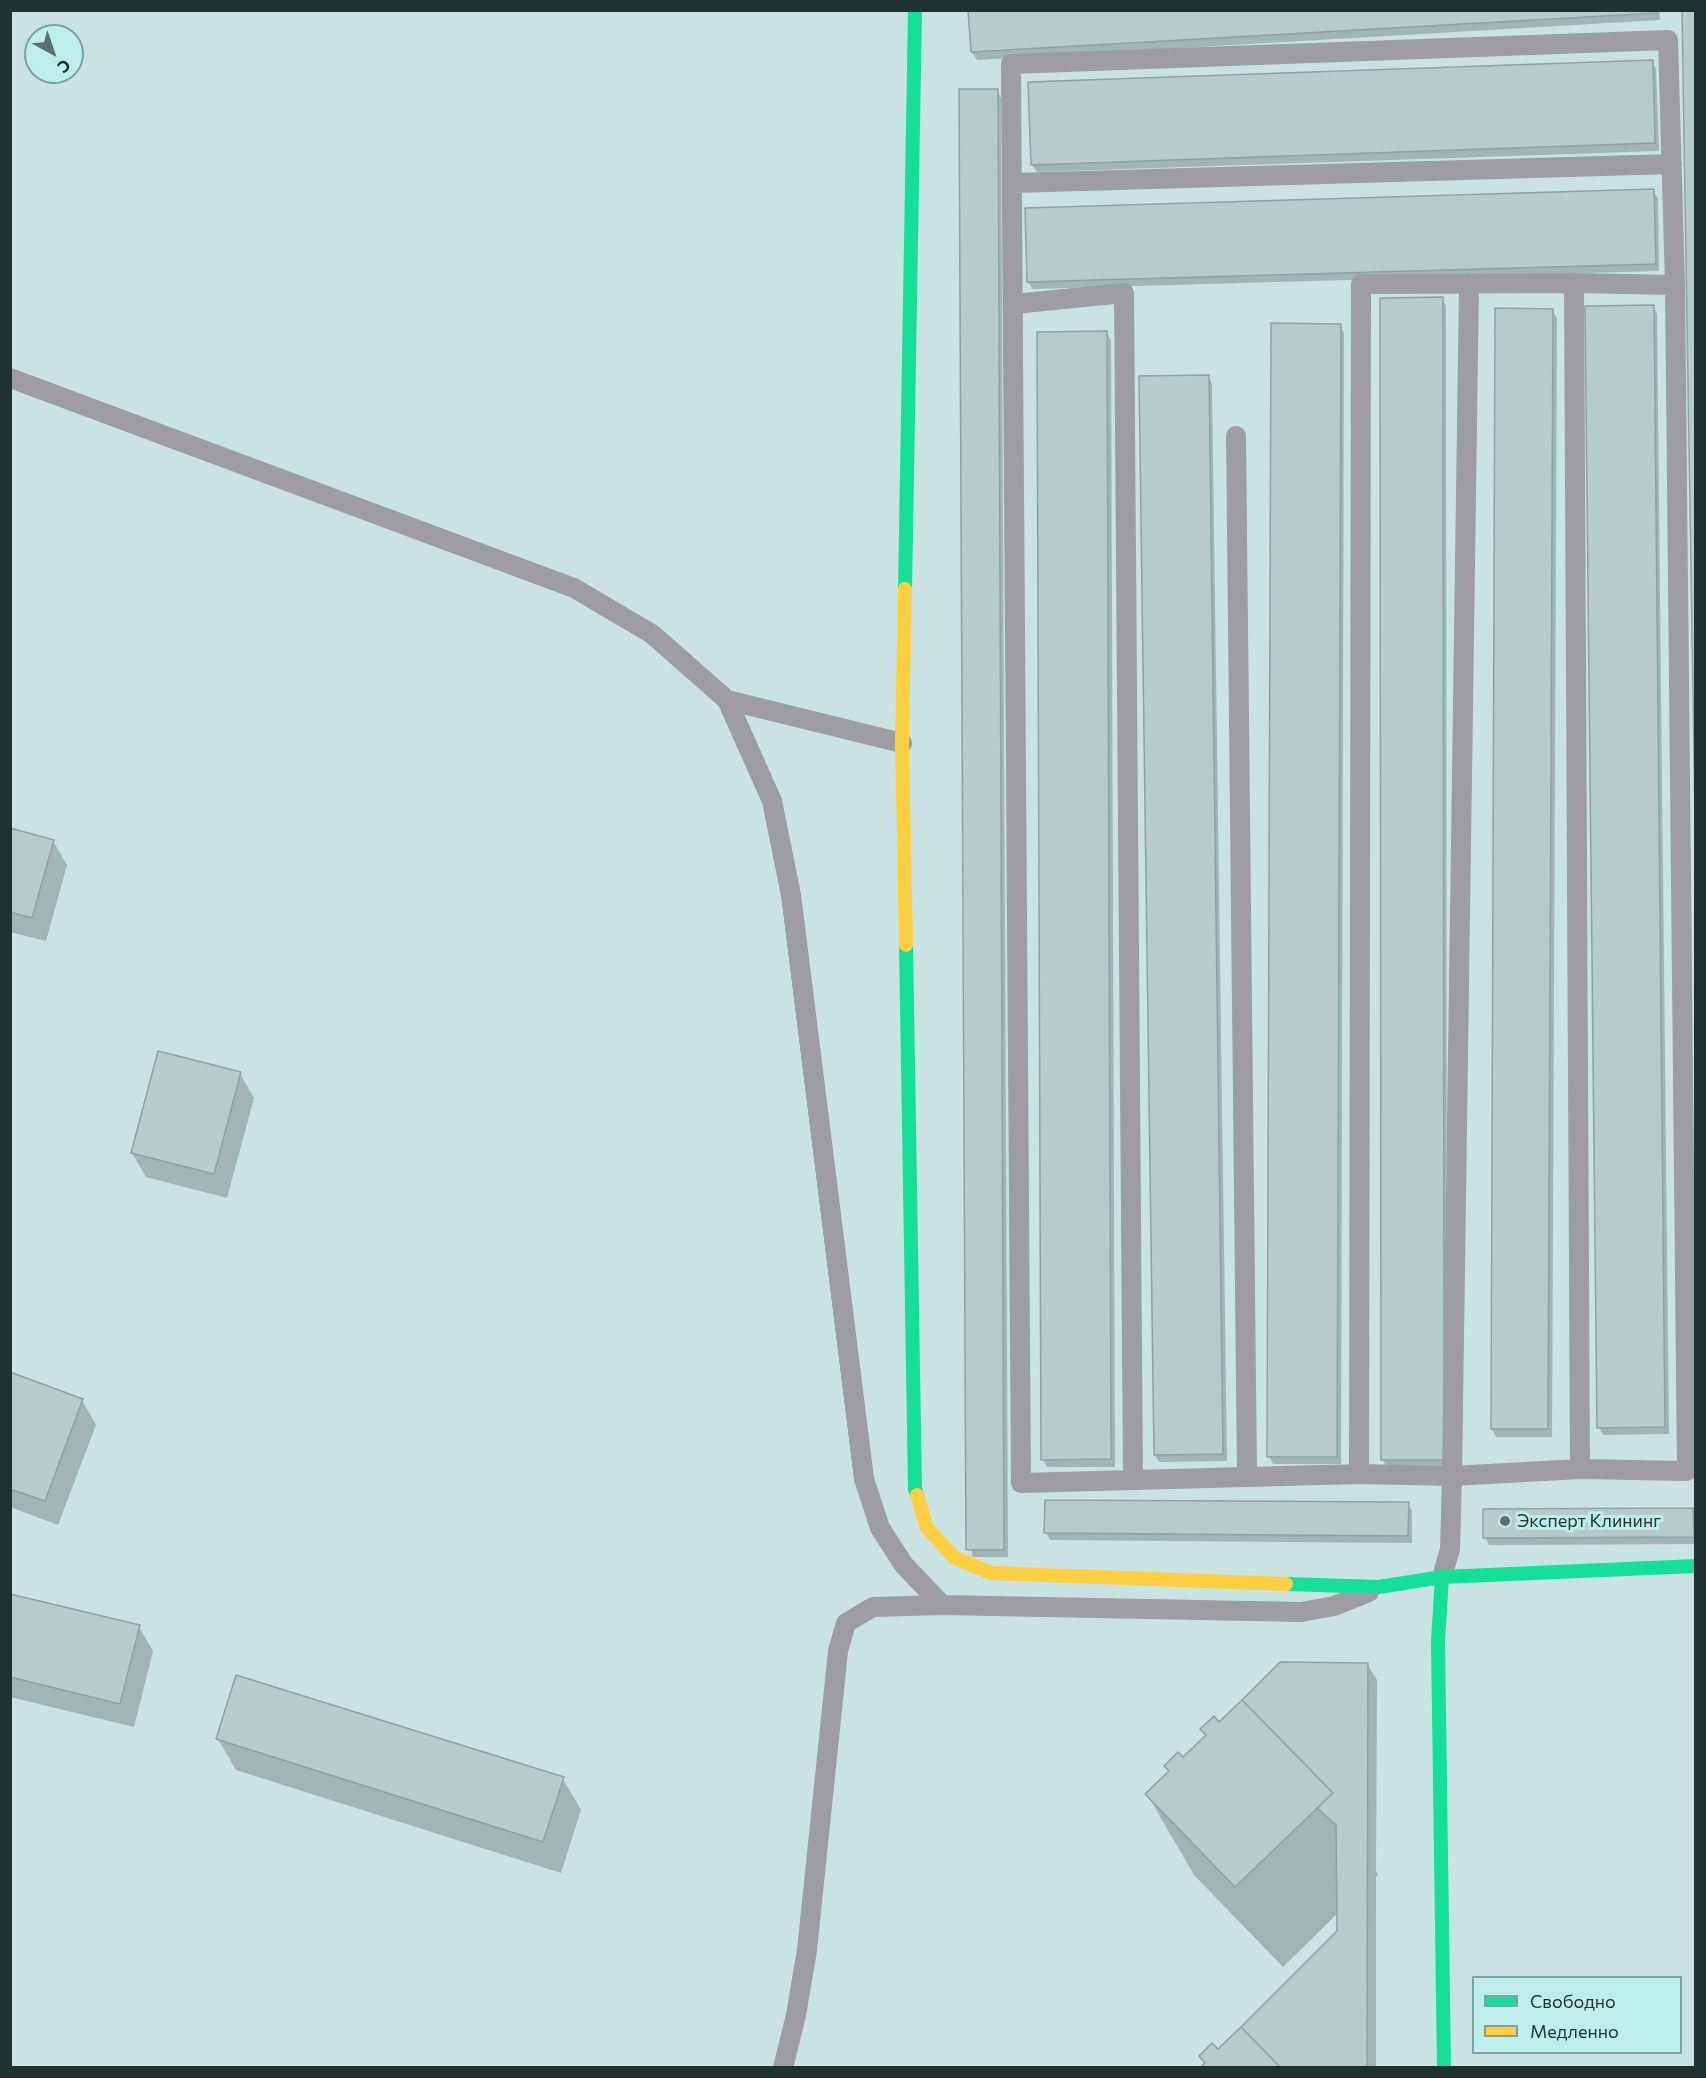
<!DOCTYPE html>
<meta charset="utf-8">
<style>
body{margin:0}
#map{position:relative;width:1706px;height:2078px;overflow:hidden;background:#c8e3e1;font-family:Commissioner,sans-serif}
canvas{display:block}
.frame{position:absolute;inset:0;border:12px solid #1f3231;pointer-events:none}
.legend{position:absolute;left:1472px;top:1976px;width:210px;height:78px;box-sizing:border-box;background:#bdeeea;border:2px solid #7ea3a0;margin:0;padding:8px 10px;list-style:none;font-size:18px;color:#1f3231}
.legend li{display:flex;align-items:center;gap:12px;height:30px}
.legend b{width:30px;border:2px solid #7ea3a0}
.north{position:absolute;left:24px;top:24px;width:60px;height:60px;box-sizing:border-box;background:#bdeeea;border:2px solid #7ea3a0;border-radius:50%;rotate:140deg;font-size:16px;font-weight:700;line-height:24px;text-align:center;color:#1f3231}
.north::after{content:'';display:block;margin:auto;width:21px;height:27px;background:#5a706f;clip-path:polygon(50% 0,100% 100%,50% 72%,0 100%)}
</style>
<div id="map">
<canvas width="1706" height="2078"></canvas>
<div class="frame"></div>
<ul class="legend">
<li><b style="height:8px;background:#16e098"></b>Свободно</li>
<li><b style="height:8px;background:#ffcf43"></b>Медленно</li>
</ul>
<div class="north">С</div>
</div>
<script>
const ctx = document.querySelector('canvas').getContext('2d');
ctx.lineJoin = 'round';
function paint(path, color) { ctx.fillStyle = color; ctx.fill(path, 'evenodd'); }
const shape = rows => new Path2D(rows.map(r => 'M' + r).join(''));
function strokePath(path, color, width, dash) { ctx.strokeStyle = color; ctx.lineWidth = width; ctx.lineCap = dash ? 'butt' : 'round'; ctx.setLineDash(dash || []); ctx.stroke(path); }
function label(font, color, halo, rows, align = 'center') {
  ctx.font = font + ' Commissioner,sans-serif'; ctx.lineWidth = 6; ctx.setLineDash([]); ctx.textBaseline = 'middle'; ctx.strokeStyle = halo; ctx.fillStyle = color; for (const [text, x, y, turn = 0] of rows) {
    ctx.save(); ctx.translate(x, y); ctx.rotate((+turn || 0) * Math.PI / 180); ctx.textAlign = isNaN(turn) ? turn : align; if (halo) ctx.strokeText(text, 0, 0); ctx.fillText(text, 0, 0); ctx.restore();
  }
}
paint(shape([
 [970,10,1659,10,1660,20,977,60,972,52],
 [1652,62,1656,69,1659,151,1037,172,1032,165],
 [997,90,1001,98,1008,1557,972,1557],
 [1653,191,1658,198,1659,271,1033,289,1028,282],
 [1382,299,1442,299,1446,306,1447,1467,1387,1468,1383,1460],
 [1653,306,1657,314,1669,1434,1603,1435,1599,1427],
 [1496,310,1552,310,1557,318,1552,1437,1496,1437,1492,1429],
 [1340,325,1344,333,1341,1464,1273,1464,1269,1456],
 [1106,332,1111,340,1115,1467,1047,1467,1043,1460],
 [1208,376,1212,384,1227,1461,1159,1462,1155,1455],
 [10,829,53,841,67,865,46,941,10,932],
 [240,1074,254,1098,227,1198,146,1177,132,1153],
 [10,1374,82,1400,96,1425,58,1525,10,1507],
 [1408,1504,1412,1511,1412,1543,1050,1540,1046,1533],
 [1692,1509,1696,1515,1696,1544,1489,1545,1485,1537],
 [10,1596,139,1627,153,1651,134,1727,10,1697],
 [1367,1664,1377,1680,1376,1871,1378,1875,1376,1877,1376,2068,1202,2068,1205,2064,1201,2057,1218,2051,1338,1932,1338,1913,1283,1967,1194,1875,1147,1794,1169,1773,1166,1766,1183,1759,1206,1737,1202,1730],
 [218,1739,563,1779,581,1810,561,1873,236,1770]
]), '#0003');
const building = shape([
 [968,10,1656,10,1656,13,971,52,968,10],
 [1682,10,1696,10,1696,881,1682,10],
 [1653,60,1655,143,1031,165,1028,82,1653,60],
 [959,89,998,89,1004,1550,966,1550,959,89],
 [1654,189,1656,264,1027,282,1025,208,1654,189],
 [1443,297,1444,1460,1381,1460,1380,298,1443,297],
 [1654,305,1665,1427,1597,1428,1585,306,1654,305],
 [1495,308,1553,309,1548,1429,1491,1429,1495,308],
 [1271,323,1341,324,1337,1457,1267,1457,1271,323],
 [1107,331,1111,1459,1041,1460,1037,332,1107,331],
 [1209,375,1223,1454,1154,1455,1139,376,1209,375],
 [10,828,54,840,32,918,10,912,10,828],
 [158,1051,241,1072,214,1174,131,1153,158,1051],
 [10,1372,83,1399,45,1501,10,1489,10,1372],
 [1045,1500,1409,1502,1408,1536,1044,1533,1045,1500],
 [1693,1508,1694,1537,1483,1538,1483,1509,1693,1508],
 [10,1594,140,1625,120,1704,10,1677,10,1594],
 [1280,1662,1368,1663,1367,2068,1281,2068,1241,2027,1337,1931,1336,1825,1317,1808,1333,1793,1242,1700,1280,1662],
 [236,1675,564,1777,543,1842,216,1739,236,1675],
 [1242,1700,1333,1793,1235,1887,1145,1794,1169,1771,1164,1766,1178,1752,1183,1757,1206,1735,1200,1729,1214,1716,1219,1722,1242,1700],
 [1241,2027,1281,2068,1199,2068,1205,2063,1199,2056,1212,2043,1218,2049,1241,2027]
]);
paint(building, '#b7ccca');
strokePath(building, '#8ea2a1', 1.5);
strokePath(shape([
 [1668,40,1675,285,1687,1471,1580,1469,1452,1476,1359,1474,1021,1483,1011,64,1668,40],
 [1013,183,1672,164],
 [1574,283,1580,1469],
 [1014,304,1124,293,1133,1480],
 [10,378,574,588,652,634,727,700,902,743],
 [1236,436,1247,1477],
 [727,700,772,801,791,895,864,1479,880,1528,904,1565,942,1605],
 [1359,1474,1361,284,1574,283,1675,285],
 [1442,1577,1450,1549,1452,1476,1469,283],
 [783,2068,796,2015,807,1950,838,1651,846,1623,873,1607,942,1605,1301,1612,1334,1606,1369,1592]
]), '#9e9da1', 20);
strokePath(shape([
 [905,589,915,10],
 [906,945,915,1489,917,1495],
 [1442,1577,1438,1641,1444,2068],
 [1286,1584,1379,1587,1442,1577,1696,1566]
]), '#16e098', 14);
strokePath(shape([
 [905,589,902,743,906,945],
 [917,1495,927,1528,955,1558,991,1573,1286,1584]
]), '#ffcf43', 14);
for (const [x, y, r, color] of [
 [1505,1521,6,"#5a706f"]
]) { const dot = new Path2D(); dot.arc(x, y, r, 0, 2 * Math.PI); ctx.fillStyle = color; ctx.fill(dot); strokePath(dot, '#bdeeea', 2); }
label('18px', '#1f3231', '#bdeeea', [
 ["Эксперт Клининг",1517,1521]
], 'left');
</script>
